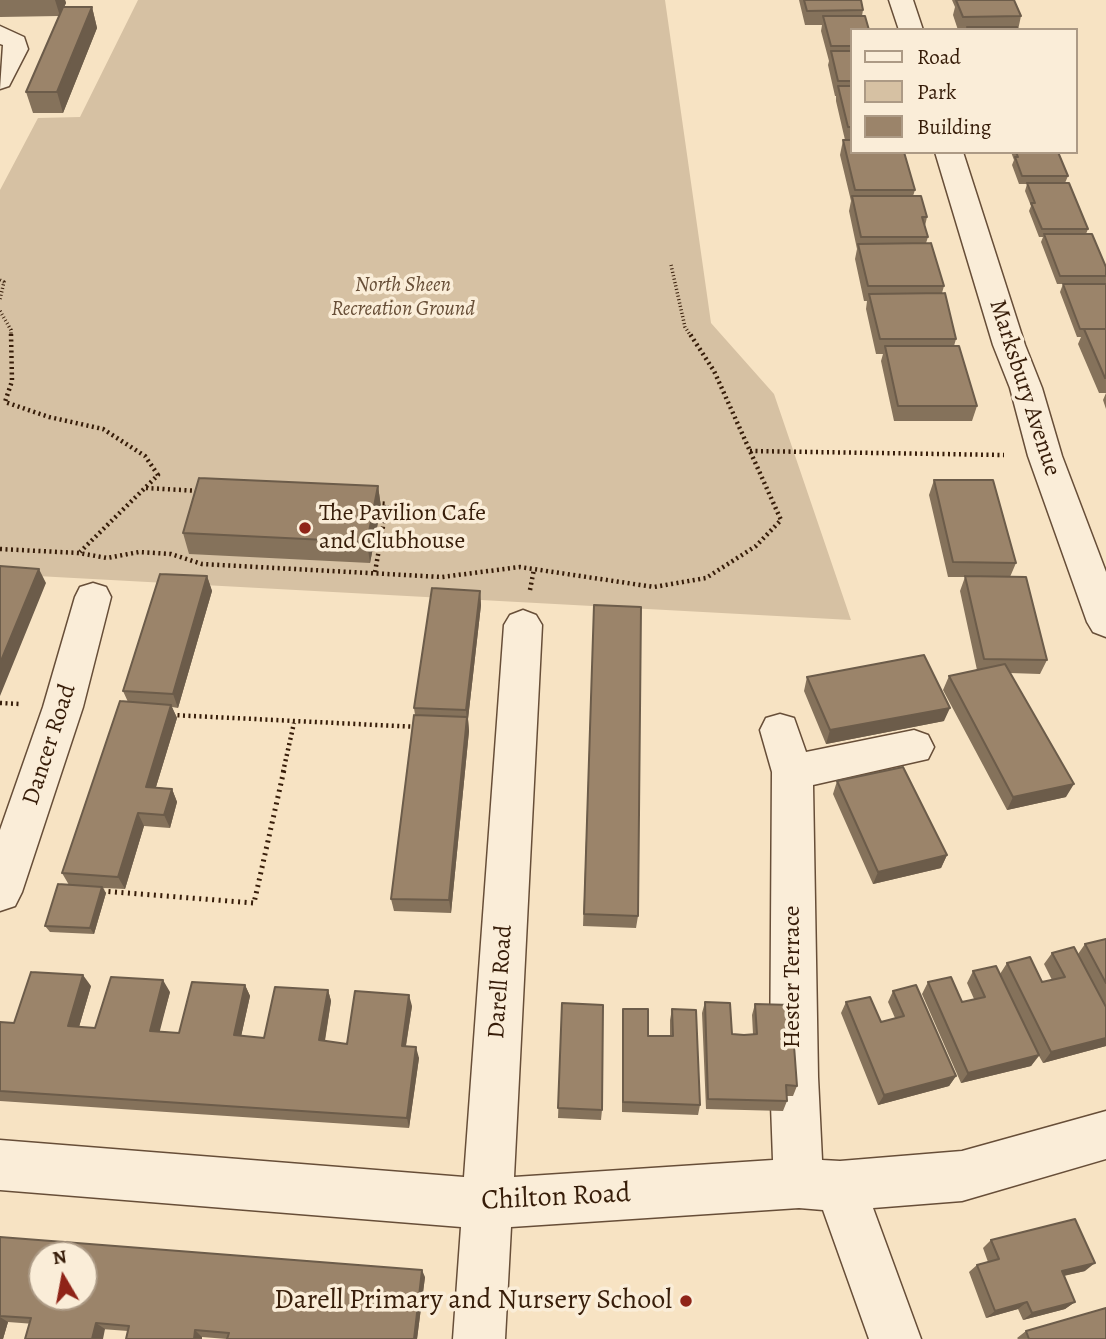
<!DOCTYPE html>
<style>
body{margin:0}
#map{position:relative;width:1106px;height:1339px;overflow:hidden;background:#f7e3c3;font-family:Alegreya,serif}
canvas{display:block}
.legend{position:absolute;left:850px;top:28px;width:228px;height:126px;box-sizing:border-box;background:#faedd8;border:2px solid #ac9a85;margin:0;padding:9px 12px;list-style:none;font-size:21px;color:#371d09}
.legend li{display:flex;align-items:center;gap:14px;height:35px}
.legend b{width:35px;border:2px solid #ac9a85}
.north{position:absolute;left:28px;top:1241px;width:70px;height:70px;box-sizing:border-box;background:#faedd8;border:2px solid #ac9a85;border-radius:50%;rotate:350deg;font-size:19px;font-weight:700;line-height:28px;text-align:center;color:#371d09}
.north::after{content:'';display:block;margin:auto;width:24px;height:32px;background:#8f2418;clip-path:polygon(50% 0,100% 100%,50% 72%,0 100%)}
</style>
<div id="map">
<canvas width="1106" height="1339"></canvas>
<ul class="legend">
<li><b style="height:9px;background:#faedd8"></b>Road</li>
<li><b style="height:19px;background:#d6c1a3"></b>Park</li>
<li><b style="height:19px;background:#9b846a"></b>Building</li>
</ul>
<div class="north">N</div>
</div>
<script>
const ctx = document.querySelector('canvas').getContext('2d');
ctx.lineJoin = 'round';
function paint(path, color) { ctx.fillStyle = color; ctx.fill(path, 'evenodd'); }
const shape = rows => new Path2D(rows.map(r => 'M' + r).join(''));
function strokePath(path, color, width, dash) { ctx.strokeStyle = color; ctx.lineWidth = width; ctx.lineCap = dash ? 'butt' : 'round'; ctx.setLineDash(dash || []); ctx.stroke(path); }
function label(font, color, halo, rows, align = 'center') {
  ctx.font = font + ' Alegreya,serif'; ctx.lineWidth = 7; ctx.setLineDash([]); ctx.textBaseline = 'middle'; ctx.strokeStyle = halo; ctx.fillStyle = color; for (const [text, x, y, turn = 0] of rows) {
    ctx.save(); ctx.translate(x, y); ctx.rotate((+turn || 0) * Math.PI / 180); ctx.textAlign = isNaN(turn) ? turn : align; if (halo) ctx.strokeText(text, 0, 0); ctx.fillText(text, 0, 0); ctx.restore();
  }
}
paint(shape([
 [138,0,665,0,711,323,774,394,851,620,0,574,0,190,38,118,80,117]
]), '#d6c1a3');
const minor = shape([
 [889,0,913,0,923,30,899,30,889,0],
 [0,26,24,37,28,49,9,86,0,89,3,45,0,44,0,26],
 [935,152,963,152,1025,345,1042,388,1062,456,1106,572,1106,637,1093,632,1087,622,1028,456,1010,388,993,345,935,152],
 [93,583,106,587,111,597,83,707,22,892,15,906,0,911,0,830,43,707,75,597,80,587,93,583],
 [523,610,536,615,542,625,514,1177,773,1160,770,1077,772,772,760,730,766,718,780,714,794,718,806,752,914,730,928,735,934,747,928,759,813,785,818,1077,822,1160,840,1161,962,1151,1106,1111,1106,1159,962,1201,873,1208,921,1339,869,1339,823,1210,799,1208,511,1227,505,1339,453,1339,461,1227,0,1190,0,1140,464,1177,504,625,510,615,523,610]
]);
strokePath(minor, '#674e38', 3);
strokePath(shape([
 [671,265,685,327,691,336],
 [0,280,4,282,0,299],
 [0,311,11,330,11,336]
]), '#371d09', 3.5, [1, 2.5]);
strokePath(shape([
 [11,334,12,381,5,402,49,417,103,429,145,456,158,475,80,552],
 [750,451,1004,455],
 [146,488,200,491],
 [0,549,79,553,107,558,139,552,171,554,202,564,442,577,520,567,654,587,706,578,756,546,781,520,714,371,690,334],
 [375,572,387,504,376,503],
 [530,590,534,569],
 [0,703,20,704],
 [172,715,418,727],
 [283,772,294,723]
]), '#371d09', 4.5, [2, 3.5]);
strokePath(shape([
 [102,891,254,903,284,770]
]), '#371d09', 5, [2, 4.5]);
paint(minor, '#faedd8');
paint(shape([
 [0,0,65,0,66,3,64,7,92,7,97,28,63,113,33,113,26,92,59,16,0,17],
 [799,0,861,0,863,10,862,16,852,30,852,152,915,190,913,196,927,217,925,226,928,237,926,243,944,286,942,293,956,339,954,346,977,406,972,421,894,421,881,361,883,354,876,354,866,309,867,301,864,301,855,259,857,249,849,211,851,201,840,155,843,140,845,140,836,101,836,96,835,96,828,65,829,61,821,31,822,25,805,25],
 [952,0,1014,0,1021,16,1018,30,958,30,953,15,955,7],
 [1011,152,1058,152,1068,176,1065,183,1088,229,1086,234,1106,276,1106,284,1057,284,1041,242,1043,237,1039,237,1029,211,1031,206,1025,191,1027,184,1019,184,1012,165,1014,160],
 [1063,284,1106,284,1106,409,1103,400,1106,393,1099,393,1078,344,1081,337,1077,337,1060,292],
 [934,480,1016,563,1010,577,1047,660,1040,674,1010,673,1066,797,1007,810,943,690,949,676,977,670,960,591,965,577,948,577,929,495],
 [378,486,381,507,370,563,189,554,183,533],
 [207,576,212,591,178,708,172,707,177,718,156,787,172,789,177,802,170,828,144,826,125,889,103,888,106,893,94,934,50,932,45,926,69,885,62,873,128,702,123,691],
 [480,591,481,605,468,719,469,731,451,913,394,911,391,899,415,715,414,708],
 [594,605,638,916,636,928,583,926],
 [807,677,944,721,826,744,804,691],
 [837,781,947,855,941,868,873,884,833,794],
 [1106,939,1106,1046,1043,1063,1039,1056,1031,1066,961,1083,922,994,928,982,962,1002,974,999,967,983,973,971,1000,974,1007,963,1042,982,1052,980,1044,964,1052,953,1078,954,1085,944],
 [245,985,250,996,241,1036,264,1038,328,990,331,1001,325,1041,347,1044,412,1006,406,1046,419,1058,409,1128,0,1101,0,1022,14,1023,91,986,79,1027,95,1028,170,992,159,1031,179,1033],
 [893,991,956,1076,949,1086,878,1105,841,1013,846,1002,881,1022,895,1018,888,1002],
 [705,1002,732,1034,753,1034,752,1015,755,1004,797,1086,793,1096,787,1096,787,1101,783,1111,706,1109,702,1013],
 [562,1003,602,1110,601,1120,558,1118],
 [623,1009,648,1036,670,1036,670,1020,672,1009,700,1105,698,1115,622,1112,622,1020],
 [0,1237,425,1277,417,1339,227,1339,202,1337,202,1339,126,1339,128,1331,8,1322,3,1339,0,1339],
 [991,1240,1085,1271,1064,1276,1075,1302,1065,1309,1023,1320,1018,1309,986,1318,969,1272,977,1265,988,1262,983,1248],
 [1026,1331,1106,1339,1018,1339,1017,1338]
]), '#85725b');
paint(shape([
 [55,0,65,0,66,3,60,16],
 [92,7,97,28,63,113,57,92],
 [378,486,381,507,370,563,367,542],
 [39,569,46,583,0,696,0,663],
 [207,576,212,591,178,708,173,694],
 [480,591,481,605,468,719,469,731,451,913,449,900,467,722,466,710],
 [171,705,177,718,152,800,146,787],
 [950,708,944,721,826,744,830,730],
 [1074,784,1066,797,1007,810,1013,797],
 [172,789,177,802,170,828,164,815],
 [138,813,144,826,125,889,118,877],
 [947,855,941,868,873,884,878,872],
 [102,887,106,893,94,934,90,928],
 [83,975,91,986,76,1037,68,1026],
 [163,980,170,992,157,1042,150,1031],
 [245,985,250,996,239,1046,234,1035],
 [328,990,331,1001,323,1051,319,1040],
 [409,995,412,1006,404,1057,402,1046],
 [1106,1038,1106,1046,1043,1063,1051,1052],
 [416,1047,419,1058,409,1128,407,1118],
 [1039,1055,1031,1066,961,1083,968,1073],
 [956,1076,949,1086,878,1105,884,1095],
 [1095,1263,1085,1271,1053,1278,1062,1271],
 [422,1270,425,1277,417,1339,414,1339],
 [1027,1302,1018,1309,986,1318,995,1311],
 [1075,1302,1065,1309,1023,1320,1032,1313],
 [0,1317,8,1322,3,1339,0,1339],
 [96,1323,105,1329,103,1339,92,1339],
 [195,1330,202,1337,202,1339,194,1339]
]), '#6c5c4a');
const building = shape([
 [804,0,861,0,863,10,807,11,804,0],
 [956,0,1014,0,1021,16,963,17,956,0],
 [63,7,92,7,57,92,26,92,63,7],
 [823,16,865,16,869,30,852,30,852,46,831,46,823,16],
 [967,27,1017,27,1018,30,969,30,967,27],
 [831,51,852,51,852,81,838,81,831,51],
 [838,86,852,86,852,127,848,127,838,86],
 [843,140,852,140,852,152,904,152,915,190,855,190,843,140],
 [1016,152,1058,152,1068,176,1022,176,1015,157,1018,157,1016,152],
 [1027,183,1069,183,1088,229,1042,229,1031,203,1035,203,1027,183],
 [852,196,921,196,927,217,922,217,928,237,861,237,852,196],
 [1044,234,1092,234,1106,267,1106,276,1060,276,1044,234],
 [931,243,944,286,868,286,858,244,931,243],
 [1063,284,1106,284,1106,329,1080,329,1063,284],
 [945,293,956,339,880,339,869,294,945,293],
 [1084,329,1106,329,1106,378,1105,378,1084,329],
 [885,346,959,346,977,406,898,406,885,346],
 [199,478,378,486,367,542,183,533,199,478],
 [934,480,993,480,1016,563,953,562,934,480],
 [0,566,39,569,0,663,0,566],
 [160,574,207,576,173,694,123,691,160,574],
 [965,576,1026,577,1047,660,984,659,965,576],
 [432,588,480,591,466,710,414,708,432,588],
 [594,605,641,607,638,916,584,914,594,605],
 [924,655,950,708,830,730,807,677,924,655],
 [1005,664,1074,784,1013,797,949,676,1005,664],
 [120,701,171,705,146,787,172,789,164,815,138,813,118,877,62,873,120,701],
 [414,715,467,717,449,900,391,899,414,715],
 [903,767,947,855,878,872,837,781,903,767],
 [58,884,102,887,90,928,45,926,58,884],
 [1106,939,1106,983,1085,944,1106,939],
 [1074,947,1106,1007,1106,1038,1051,1052,1007,963,1030,957,1042,982,1065,977,1052,953,1074,947],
 [996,966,1039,1055,968,1073,928,982,951,977,962,1002,985,997,973,971,996,966],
 [31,972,83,975,68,1026,95,1028,111,977,163,980,150,1031,179,1033,192,982,245,985,234,1035,264,1038,275,987,328,990,319,1040,347,1044,355,991,409,995,402,1046,416,1047,407,1118,0,1091,0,1022,14,1023,31,972],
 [916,985,956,1076,884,1095,846,1002,870,997,881,1022,904,1016,893,991,916,985],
 [705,1002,730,1003,732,1034,744,1035,757,1034,755,1004,791,1005,797,1086,786,1085,787,1101,708,1099,705,1002],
 [562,1003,603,1005,602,1110,558,1108,562,1003],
 [623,1009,648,1009,648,1036,673,1036,672,1009,696,1010,700,1105,623,1102,623,1009],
 [1075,1219,1095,1263,1062,1271,1075,1302,1032,1313,1027,1302,995,1311,977,1265,999,1259,991,1240,1075,1219],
 [0,1237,422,1270,414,1339,227,1339,229,1333,195,1330,194,1339,126,1339,129,1326,96,1323,92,1339,25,1339,31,1318,0,1316,0,1237],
 [42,1255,84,1255,84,1297,42,1297,42,1255],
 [1106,1308,1106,1339,1029,1339,1026,1331,1106,1308]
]);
paint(building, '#9b846a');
strokePath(building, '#6c5c4a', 2);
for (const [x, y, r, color] of [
 [305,528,7,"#8f2418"],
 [686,1301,7,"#8f2418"]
]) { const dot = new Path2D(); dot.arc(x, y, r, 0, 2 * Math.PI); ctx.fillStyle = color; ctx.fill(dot); strokePath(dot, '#faedd8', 2.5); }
label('italic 21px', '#674e37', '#faedd8', [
 ["North Sheen",403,286],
 ["Recreation Ground",403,310]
]);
label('24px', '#371d09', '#faedd8', [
 ["Marksbury Avenue",1024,388,72],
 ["Dancer Road",50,745,-72],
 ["Hester Terrace",793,977,-90],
 ["Darell Road",501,982,-86]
]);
label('24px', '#371d09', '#faedd8', [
 ["The Pavilion Cafe",319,514],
 ["and Clubhouse",319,542]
], 'left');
label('28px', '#371d09', '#faedd8', [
 ["Chilton Road",556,1198,-3]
]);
label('28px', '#371d09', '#faedd8', [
 ["Darell Primary and Nursery School",672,1301]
], 'right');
</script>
